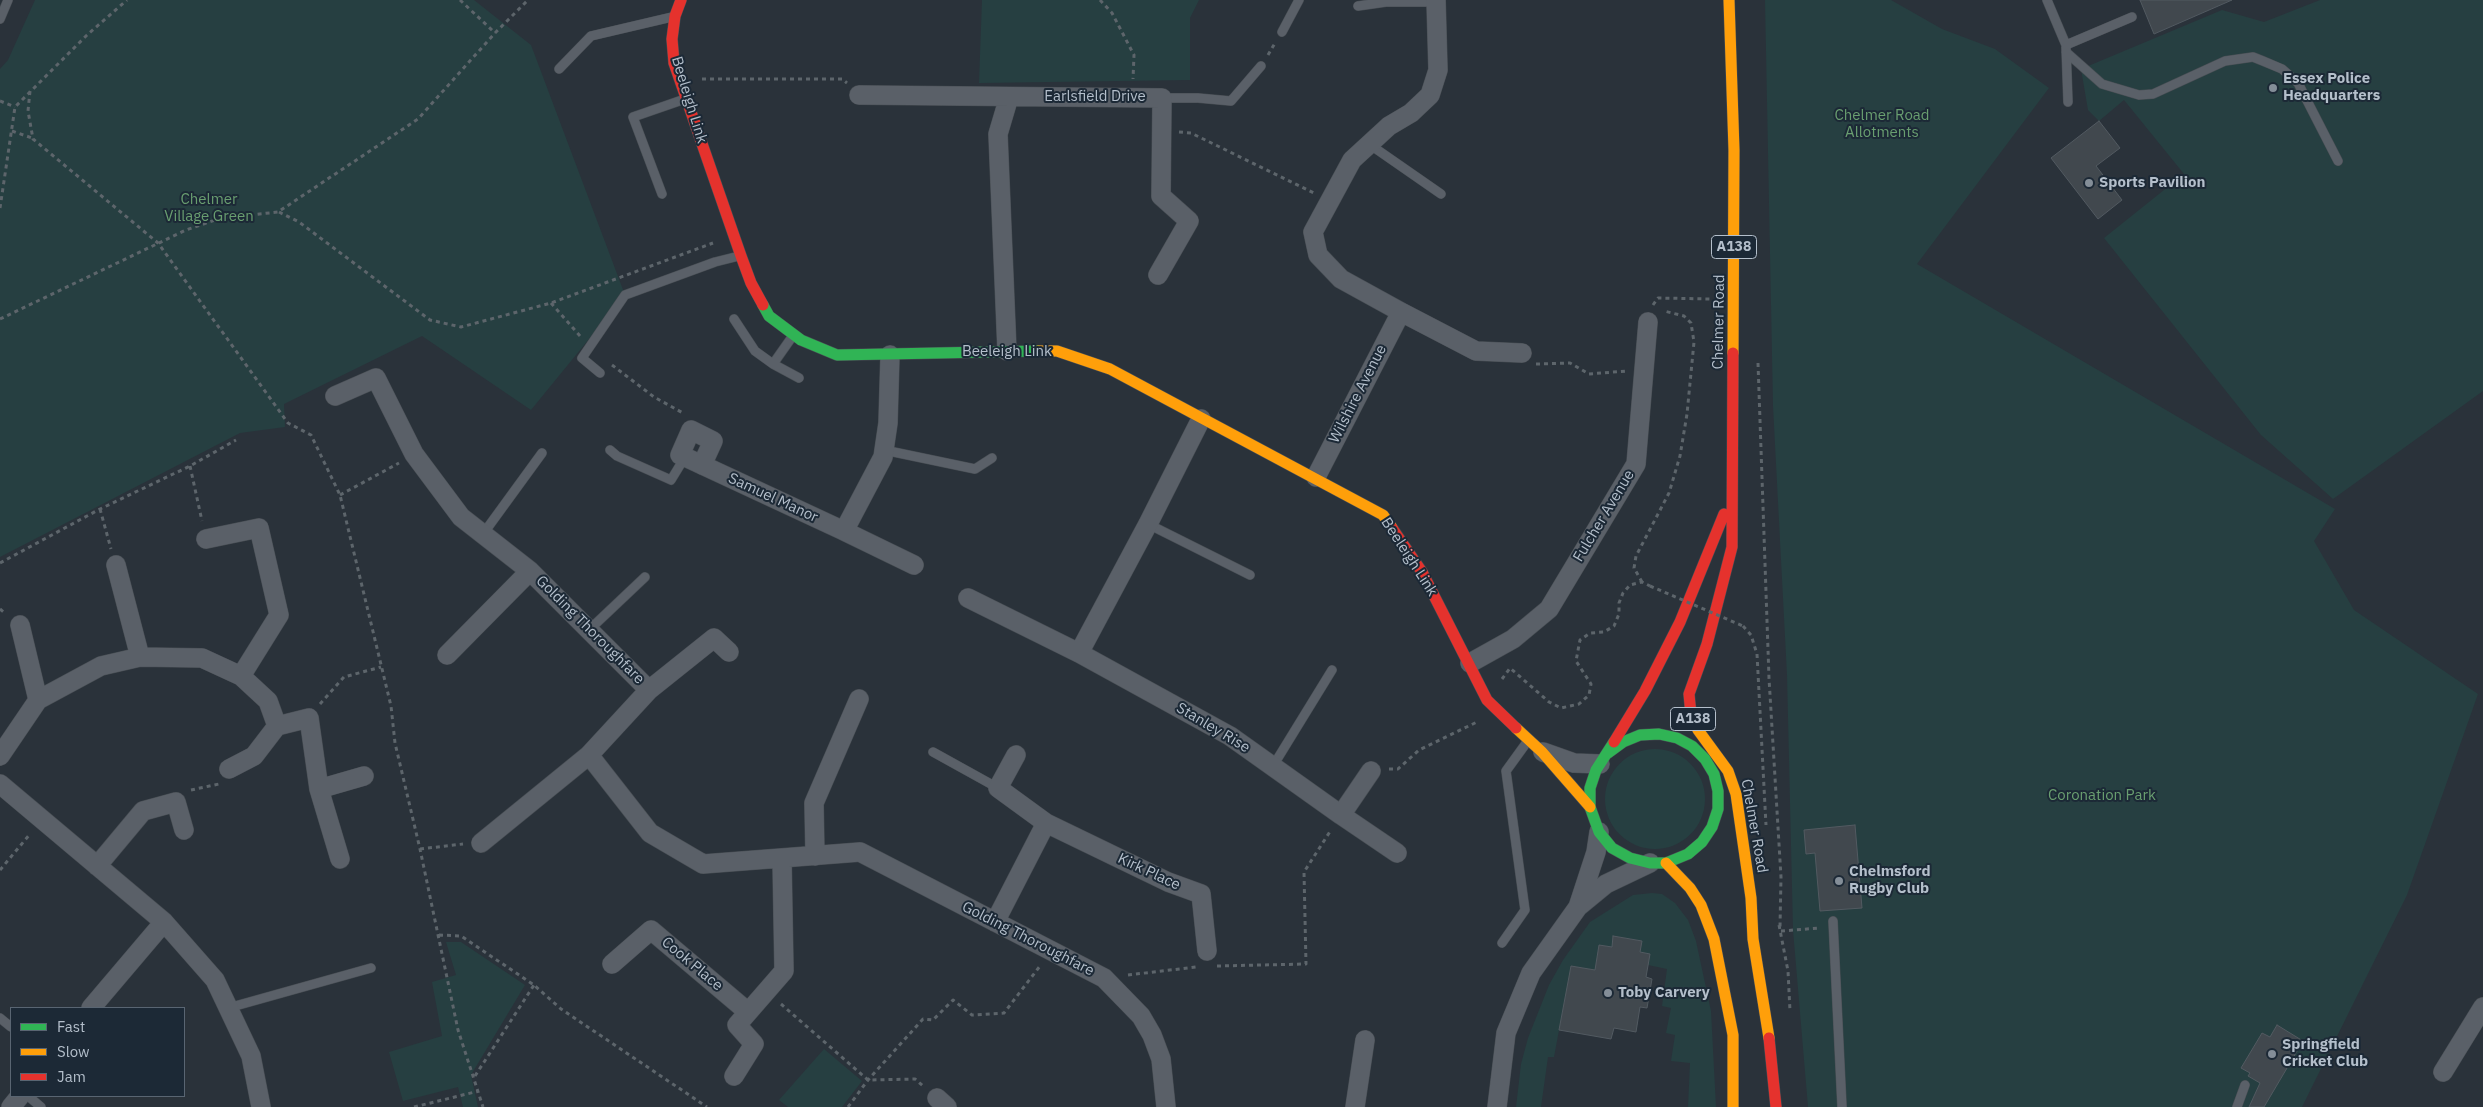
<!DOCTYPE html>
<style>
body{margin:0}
#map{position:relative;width:2483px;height:1107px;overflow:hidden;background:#2a323a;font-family:"IBM Plex Sans",sans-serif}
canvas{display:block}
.legend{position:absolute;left:10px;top:1007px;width:175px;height:90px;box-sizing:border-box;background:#1c2936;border:1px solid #596572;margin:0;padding:6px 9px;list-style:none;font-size:15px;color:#b4bfcb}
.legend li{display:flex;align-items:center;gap:10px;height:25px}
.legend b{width:25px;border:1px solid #596572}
</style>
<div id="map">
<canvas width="2483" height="1107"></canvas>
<ul class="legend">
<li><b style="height:6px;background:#30b455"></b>Fast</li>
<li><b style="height:6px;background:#ff9f0a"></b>Slow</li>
<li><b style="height:6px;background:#e5322d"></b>Jam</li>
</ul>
</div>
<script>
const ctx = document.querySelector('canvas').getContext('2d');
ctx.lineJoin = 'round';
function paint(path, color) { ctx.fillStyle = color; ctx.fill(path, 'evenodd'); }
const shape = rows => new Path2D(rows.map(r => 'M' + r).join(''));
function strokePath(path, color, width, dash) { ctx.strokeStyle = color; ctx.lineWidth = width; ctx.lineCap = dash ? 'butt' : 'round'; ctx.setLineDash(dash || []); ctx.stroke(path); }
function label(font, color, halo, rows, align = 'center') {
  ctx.font = font + ' "IBM Plex Sans",sans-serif'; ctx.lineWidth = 4; ctx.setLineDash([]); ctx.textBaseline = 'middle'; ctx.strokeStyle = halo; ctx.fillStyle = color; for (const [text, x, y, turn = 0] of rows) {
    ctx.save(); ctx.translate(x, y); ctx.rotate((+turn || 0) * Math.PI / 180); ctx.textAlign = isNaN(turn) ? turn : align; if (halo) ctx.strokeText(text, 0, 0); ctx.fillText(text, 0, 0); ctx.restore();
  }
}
paint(shape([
 [35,0,474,0,531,45,625,295,531,410,422,336,284,404,285,427,240,433,0,557,0,69,8,60],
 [982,0,1199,0,1190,18,1190,80,979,83],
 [1765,0,1891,0,1942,29,1995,49,2049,88,1917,264,2335,509,2314,541,2354,610,2478,694,2407,895,2302,1107,1808,1107,1793,930,1787,675,1773,406],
 [2320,0,2483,0,2483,391,2333,499,2261,435,2104,238,2184,174,2124,100,2099,121,2088,110,2081,69,2222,10,2264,22],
 '1605 799a50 50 0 1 1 100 0a50 50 0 1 1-100 0Z',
 [1652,893,1662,894,1675,903,1688,920,1696,941,1711,1011,1716,1107,1688,1107,1690,1063,1671,1061,1675,1035,1666,1033,1671,1008,1662,1006,1667,969,1648,965,1640,952,1642,941,1614,936,1612,947,1599,945,1595,970,1571,966,1554,1057,1548,1057,1541,1107,1516,1107,1521,1064,1528,1038,1549,985,1563,960,1590,922,1633,895],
 [446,942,461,942,525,985,471,1075,478,1107,463,1107,458,1087,403,1101,389,1052,442,1036,432,982,456,975],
 [824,1049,862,1081,842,1107,788,1107,779,1100]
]), '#263f41');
const building = shape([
 [2140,0,2232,0,2154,34,2140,0],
 [2099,121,2120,148,2096,166,2122,200,2098,219,2051,158,2099,121],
 [1855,825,1862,908,1820,911,1815,853,1806,854,1804,830,1855,825],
 [1613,936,1642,941,1640,952,1650,954,1646,977,1652,979,1647,1008,1640,1007,1636,1032,1614,1028,1611,1039,1559,1030,1571,966,1595,970,1599,945,1612,947,1613,936],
 [2277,1025,2303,1041,2264,1107,2249,1107,2260,1083,2248,1076,2250,1073,2241,1068,2262,1033,2270,1037,2277,1025]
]);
paint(building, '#41484e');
strokePath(building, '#525a61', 1);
const lane = shape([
 [2047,0,2066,45,2132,17],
 [1358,6,1386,2,1436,2],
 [0,19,8,0],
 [1282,32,1299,0],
 [2066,47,2068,102],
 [2066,52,2102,84,2139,95,2153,94,2225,61,2253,57,2263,61,2282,69,2298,83,2338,161],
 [559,69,591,36,672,17],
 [1162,98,1198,98,1231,101,1261,66],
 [1369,144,1441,194],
 [662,194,633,117,685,99],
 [734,319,755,351,773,364,792,337],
 [773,364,799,378],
 [600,373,582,358,625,295,715,262,739,256],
 [610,450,617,456,671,480,685,457],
 [884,450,975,469,992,458],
 [1148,524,1250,575],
 [483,534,542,453],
 [589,630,645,577],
 [933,752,998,788],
 [1273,766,1332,670],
 [1833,921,1842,1107],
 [1502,943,1525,910,1506,771,1527,742],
 [228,1008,371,968],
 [0,1018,11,1027],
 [28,1096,41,1107],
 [2237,1107,2245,1085]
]);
const street = shape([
 [859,95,1162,98,1161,196,1189,221,1158,275],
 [1401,312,1476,351,1522,353],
 [1007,351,998,134,1009,97],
 [890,355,888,423,883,457,844,531,914,565],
 [335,396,376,378,414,454,461,517,530,571,649,690,589,755,650,833,703,864,860,852,1104,978,1141,1016,1152,1035,1161,1059,1166,1107],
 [702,465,713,441,691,430,680,455,685,457,844,531],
 [1316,477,1401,312,1341,279,1318,255,1313,232,1352,160,1389,126,1411,113,1430,95,1438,70,1436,0],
 [206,539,259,528,279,615,241,676],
 [116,565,140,657],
 [968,598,1079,653,1230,736,1341,815,1371,771],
 [20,625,38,700],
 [1079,653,1148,524,1201,419],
 [447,655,530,571],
 [1470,663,1513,639,1549,609,1636,464,1648,322],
 [649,690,714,638,729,652],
 [1543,752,1574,763,1600,764],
 [1016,755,998,788,1046,823],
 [0,756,38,700,101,666,140,657,202,658,241,676,268,701,277,726,309,718,319,789,340,859],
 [229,769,254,756,277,726],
 [0,784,164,922,215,980,251,1056,261,1107],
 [319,789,364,776],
 [1341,815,1397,853],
 [481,843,589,755],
 [815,856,814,803,859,699],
 [97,866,143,811,176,802,184,830],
 [1578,907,1606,884,1650,863],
 [995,922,1046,823,1168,882,1201,894,1207,951],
 [612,964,651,930,748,1012],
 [91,1008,164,922],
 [2443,1072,2483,1007],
 [734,1076,754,1044,737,1025,784,971,782,859],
 [937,1098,947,1107],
 [11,1107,20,1096],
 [1355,1107,1365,1040],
 [1497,1107,1506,1033,1531,973,1578,907,1596,852,1599,832]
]);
const fast = shape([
 [763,305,769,316,801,340,837,355,1038,351],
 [1608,753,1623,742,1640,735,1659,734,1677,738,1692,746,1705,759,1714,774,1718,791,1718,809,1712,827,1702,842,1688,854,1666,863,1650,863,1630,858,1612,848,1599,832,1590,807,1590,788,1596,770,1614,742]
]);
const slow = shape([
 [1729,0,1734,150,1733,353],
 [1038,351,1057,351,1110,369,1383,515,1392,528],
 [1691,715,1698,730,1728,771,1736,794,1751,898,1753,939,1769,1038],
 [1516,728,1542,752,1590,807],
 [1666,863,1690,888,1701,905,1714,939,1733,1035,1733,1107]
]);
const jam = shape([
 [681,0,675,16,672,39,674,63,741,256,751,283,763,305],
 [1392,528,1422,572,1487,700,1516,728],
 [1691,715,1689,694,1707,644,1732,547,1733,353],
 [1614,742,1645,691,1680,622,1724,514],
 [1769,1038,1776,1107]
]);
strokePath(lane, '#484e54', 10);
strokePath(street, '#484e54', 20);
strokePath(fast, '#484e54', 12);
strokePath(slow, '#484e54', 12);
strokePath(jam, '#484e54', 12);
strokePath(shape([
 [460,0,495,33],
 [1100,0,1112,13,1134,55,1133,79],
 [1268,55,1275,43],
 [702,79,842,79,847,83],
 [30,91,28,111,33,139,158,243,288,423,311,435,340,495,391,706,395,743,420,849,458,1030,483,1107],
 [0,101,15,107],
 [12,131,32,138],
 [1179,132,1191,133,1314,193],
 [0,208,15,107,87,35,127,0],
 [279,212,299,222,430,320,461,327,551,303,713,243],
 [551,303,580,336],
 [1653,305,1658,298,1710,299],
 [0,319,186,230,221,218,278,212,418,119,495,33,528,0],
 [1758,363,1769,678,1781,877,1780,927],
 [1536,364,1570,363,1589,374,1627,371],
 [612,365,654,397,683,413],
 [190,466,202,521],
 [340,495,399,463],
 [100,509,111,549],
 [0,563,100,509,190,466,236,440],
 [1642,582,1634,568,1636,556,1669,493,1680,456,1687,414,1694,342,1691,323,1684,316,1664,311],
 [0,609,6,614],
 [1743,626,1751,635,1757,654,1766,825],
 [1502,679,1510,668,1549,702,1561,708,1579,704,1589,695,1591,684,1576,661,1580,640,1590,633,1604,632,1614,626,1619,614,1619,603,1623,593,1630,585,1642,582,1650,586],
 [320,704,344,677,381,667],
 [1389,769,1398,769,1419,750,1477,722],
 [191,790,219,784],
 [420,849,463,844],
 [0,870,30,834],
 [1779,925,1788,971,1790,1011],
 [1781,931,1820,928],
 [439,935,461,936,534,985,561,1009,707,1107],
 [1217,966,1306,964,1304,872,1331,830],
 [1128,975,1196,967],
 [781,1004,868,1080,915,1079,923,1086],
 [475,1076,534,985],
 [414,1107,479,1091],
 [848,1107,868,1080,923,1019,933,1020,953,1000,972,1015,1004,1013,1040,966]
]), '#5d656b', 3, [4, 4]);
strokePath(lane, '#5a6068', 9);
strokePath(street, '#5a6068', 19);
strokePath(fast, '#30b455', 11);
strokePath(slow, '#ff9f0a', 11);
strokePath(jam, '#e5322d', 11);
strokePath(shape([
 [1650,586,1743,626]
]), '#5d656b', 3, [4, 4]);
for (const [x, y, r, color] of [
 [2273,88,5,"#848e98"],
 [2089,183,5,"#848e98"],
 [1839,881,5,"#848e98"],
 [1608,993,5,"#848e98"],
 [2272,1054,5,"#848e98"]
]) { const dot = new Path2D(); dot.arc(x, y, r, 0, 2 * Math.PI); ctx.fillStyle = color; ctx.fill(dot); strokePath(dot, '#1c2936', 2); }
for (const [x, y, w] of [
 [1734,247,45],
 [1693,719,45]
]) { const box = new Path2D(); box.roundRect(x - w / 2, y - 11.5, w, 23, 4); ctx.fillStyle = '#1c2936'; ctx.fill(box); strokePath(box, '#b4bfcb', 1); }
label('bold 14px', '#b4bfcb', null, [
 ["A138",1734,247],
 ["A138",1693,719]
]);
label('bold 15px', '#b4bfcb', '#1c2936', [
 ["Essex Police",2283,79],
 ["Headquarters",2283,96],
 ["Sports Pavilion",2099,183],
 ["Chelmsford",1849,872],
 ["Rugby Club",1849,889],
 ["Toby Carvery",1618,993],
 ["Springfield",2282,1045],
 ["Cricket Club",2282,1062]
], 'left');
label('15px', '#b4bfcb', '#1c2936', [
 ["Earlsfield Drive",1095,97],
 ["Beeleigh Link",689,100,73],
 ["Chelmer Road",1719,322,-89],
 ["Beeleigh Link",1007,352],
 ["Wilshire Avenue",1358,394,-63],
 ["Samuel Manor",773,498,25],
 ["Fulcher Avenue",1604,516,-59],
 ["Beeleigh Link",1409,557,57],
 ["Golding Thoroughfare",590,630,45],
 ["Stanley Rise",1213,728,31],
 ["Chelmer Road",1754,826,80],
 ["Kirk Place",1149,872,25],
 ["Golding Thoroughfare",1028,939,27],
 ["Cook Place",692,964,40]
]);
label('15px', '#699e70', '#1c2936', [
 ["Chelmer Road",1882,116],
 ["Allotments",1882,133],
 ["Chelmer",209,200],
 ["Village Green",209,217],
 ["Coronation Park",2102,796]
]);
</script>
